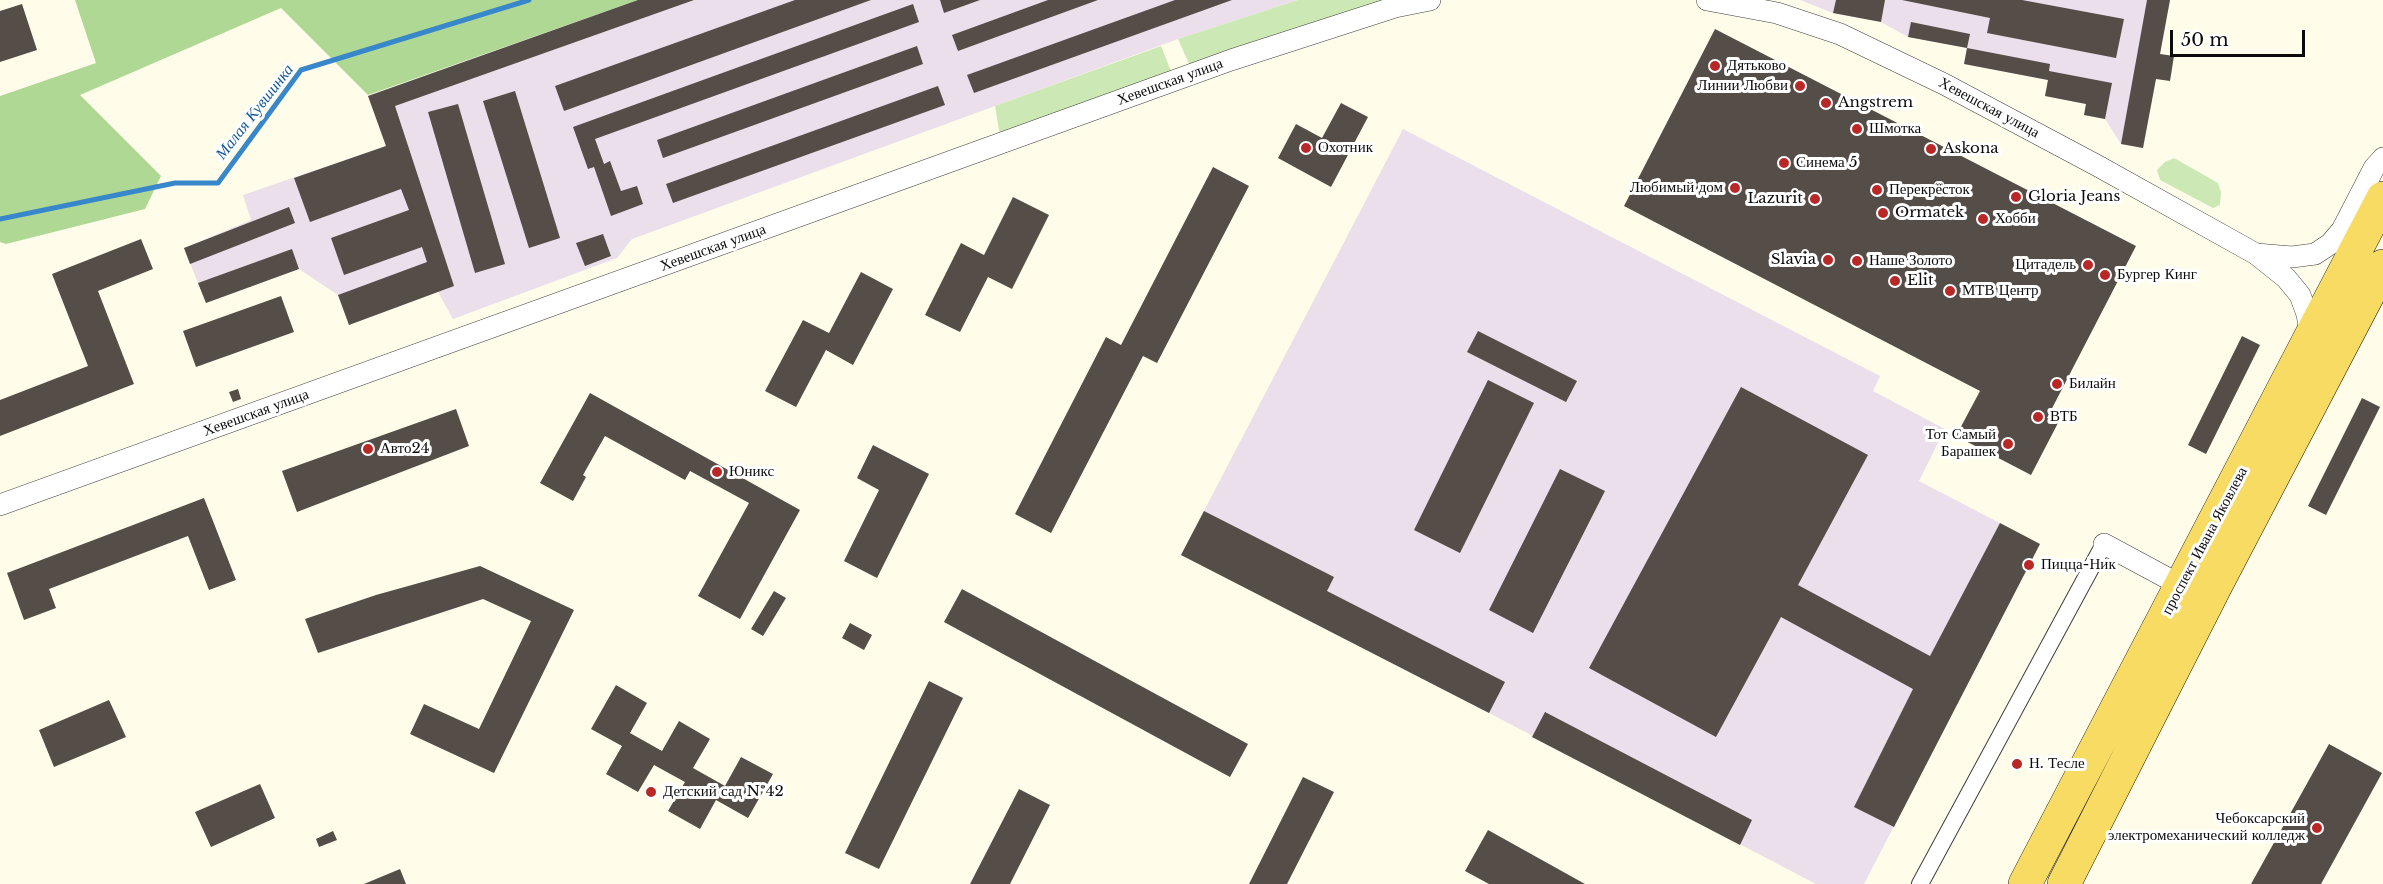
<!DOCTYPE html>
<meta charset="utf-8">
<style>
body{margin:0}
#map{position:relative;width:2383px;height:884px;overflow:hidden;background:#fffcea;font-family:"Libre Baskerville",serif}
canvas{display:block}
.scale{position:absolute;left:2170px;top:30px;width:135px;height:27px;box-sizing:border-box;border:3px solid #0b0b0b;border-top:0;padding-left:8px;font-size:18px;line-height:21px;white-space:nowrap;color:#0b0b0b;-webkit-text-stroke:4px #fff;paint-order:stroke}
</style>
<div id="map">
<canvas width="2383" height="884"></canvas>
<div class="scale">50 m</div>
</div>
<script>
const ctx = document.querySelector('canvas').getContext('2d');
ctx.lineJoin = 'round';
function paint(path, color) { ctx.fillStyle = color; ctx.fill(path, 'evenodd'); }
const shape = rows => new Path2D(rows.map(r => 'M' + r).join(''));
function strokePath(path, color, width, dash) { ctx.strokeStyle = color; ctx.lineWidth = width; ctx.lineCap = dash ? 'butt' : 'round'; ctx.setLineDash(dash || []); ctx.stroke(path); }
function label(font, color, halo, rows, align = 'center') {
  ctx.font = font + ' "Libre Baskerville",serif'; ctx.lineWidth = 6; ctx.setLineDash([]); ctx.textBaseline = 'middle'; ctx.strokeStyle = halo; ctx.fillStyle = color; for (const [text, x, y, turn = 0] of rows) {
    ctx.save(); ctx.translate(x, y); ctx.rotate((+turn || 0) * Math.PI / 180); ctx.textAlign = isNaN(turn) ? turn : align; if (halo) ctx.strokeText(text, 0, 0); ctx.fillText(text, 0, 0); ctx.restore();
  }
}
paint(shape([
 [638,0,1298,0,1178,39,632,239,617,258,453,319,438,292,349,325,338,295,299,269,206,303,184,248,251,220,243,195,386,146,368,96],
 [1800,0,2170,0,2143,148,2121,144,2105,119,2084,115,2086,104,2045,96,2048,80,1964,64,1967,48,1908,37,1881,22,1833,13],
 [1403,129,1880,376,1873,391,1945,429,1919,481,2040,544,1864,884,1816,884,1489,713,1181,555]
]), '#eadfea');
paint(shape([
 [1298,0,1383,0,1190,66,1178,39],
 [1161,46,1171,71,1000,136,995,106],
 [2174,158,2218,183,2221,192,2220,205,2213,208,2160,180,2157,170,2165,162]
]), '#cce8b5');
paint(shape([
 [75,0,638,0,368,95,281,8,80,95,161,176,145,209,6,244,0,242,0,96,96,63]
]), '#afd894');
strokePath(shape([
 [0,219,175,183,218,183,301,70,529,0]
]), '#3887cb', 5);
paint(shape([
 [638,0,694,0,395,106,454,286,349,325,338,295,427,262,422,247,344,275,331,238,409,210,401,189,310,222,294,178,386,146,368,96],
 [795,0,871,0,564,111,555,86],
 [940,0,980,0,944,13],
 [1048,0,1098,0,958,51,952,35],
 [1175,0,1232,0,974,93,967,75],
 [1836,0,1885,0,1881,22,1833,13],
 [1902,0,2022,0,2124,19,2116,58,1987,33,1990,18],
 [2147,0,2170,0,2160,54,2174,56,2170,81,2156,79,2143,148,2121,144],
 [22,4,37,50,0,62,0,11],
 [913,4,919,22,595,139,604,164,610,161,621,191,637,186,643,204,611,216,594,167,588,169,573,127],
 [1911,22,1970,34,1967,48,2050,64,2049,71,2112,83,2105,119,2084,115,2086,104,2045,96,2048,80,1964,64,1967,48,1908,37],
 [1715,29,2136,246,2047,418,2058,423,2031,475,1956,436,1980,391,1624,206],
 [917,46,923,64,663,158,657,140],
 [938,86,945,105,673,203,666,184],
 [515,91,560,238,529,248,483,101],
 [1341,103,1368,117,1331,187,1278,158,1296,124,1322,138],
 [458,104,505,264,475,273,428,112],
 [1213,167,1249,186,1157,363,1143,356,1051,533,1015,514,1106,337,1121,345],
 [1013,197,1049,215,1012,289,988,277,960,332,925,315,961,243,984,255],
 [289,207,295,223,190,264,184,248],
 [603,234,611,256,585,266,576,243],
 [141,239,153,269,98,291,134,384,0,436,0,400,88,366,52,274],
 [292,249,299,269,206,303,198,283],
 [861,272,893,289,853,365,826,350,796,407,765,391,803,320,829,333],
 [281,296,294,332,196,367,183,331],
 [1478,331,1577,381,1566,402,1467,352],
 [2242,336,2260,345,2206,454,2188,445],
 [1488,380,1534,403,1460,553,1414,530],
 [1741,387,1868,455,1798,585,1930,656,2000,523,2040,544,1894,827,1854,807,1913,689,1781,617,1716,737,1589,668],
 [238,389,241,399,233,402,229,392],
 [590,393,800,510,740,619,698,596,749,503,690,471,685,480,605,436,583,475,586,477,573,501,540,483],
 [2362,398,2380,407,2326,515,2308,506],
 [456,409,469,446,297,512,282,471],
 [873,445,929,474,877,578,844,561,879,490,857,478],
 [1560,469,1605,491,1533,633,1489,610],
 [204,498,236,580,209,590,188,536,49,589,56,608,24,620,7,573],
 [1204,511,1334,577,1327,591,1505,682,1489,713,1181,555],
 [480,566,574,610,494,773,410,734,424,704,479,729,531,621,483,599,318,653,305,619,376,595],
 [962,589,1248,744,1230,777,944,622],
 [774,591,786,598,763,636,751,629],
 [850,623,872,635,864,650,842,638],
 [929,681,963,698,879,869,845,853],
 [616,685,647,703,630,733,662,751,679,721,710,739,693,768,725,786,741,757,773,774,748,818,716,800,700,829,668,811,685,782,654,765,638,792,606,774,622,746,591,729],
 [109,700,126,737,54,767,39,730],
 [1545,712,1752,820,1740,845,1532,737],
 [2329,744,2382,773,2321,884,2251,884],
 [1303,777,1334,792,1287,884,1249,884],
 [260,784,275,818,211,847,195,812],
 [1019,789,1050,805,1010,884,970,884],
 [1488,830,1585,884,1489,884,1465,871],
 [333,831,337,840,319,847,316,839],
 [400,869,406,884,364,884]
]), '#544d48');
const pedestrian = shape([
 [1920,884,2104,544]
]);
const minor = shape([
 [1707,0,1777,13,1840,34,1944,84,2098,166,2256,254,2286,278,2300,295,2307,314,2311,338],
 [2256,254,2292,257,2315,254,2330,244,2342,230,2374,168,2383,158],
 [0,505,1231,60,1395,7,1430,0],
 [2104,544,2182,586]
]);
const primary = shape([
 [2025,884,2383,198],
 [2064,884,2216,585,2383,266]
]);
strokePath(pedestrian, '#3e3e3e', 18);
strokePath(minor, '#3e3e3e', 22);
strokePath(primary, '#1c1c1c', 34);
strokePath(pedestrian, '#fff', 16);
strokePath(minor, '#fff', 21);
strokePath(primary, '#f7db62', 33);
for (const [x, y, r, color] of [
 [1715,66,6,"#b82826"],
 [1800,86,6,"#b82826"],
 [1826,103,6,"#b82826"],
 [1857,129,6,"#b82826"],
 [1306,148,6,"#b82826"],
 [1931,149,6,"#b82826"],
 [1784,163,6,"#b82826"],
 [1735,188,6,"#b82826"],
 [1877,190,6,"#b82826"],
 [2016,197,6,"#b82826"],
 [1815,199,6,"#b82826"],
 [1883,213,6,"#b82826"],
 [1983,219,6,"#b82826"],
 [1828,260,6,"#b82826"],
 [1857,261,6,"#b82826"],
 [2088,265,6,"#b82826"],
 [2105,275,6,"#b82826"],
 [1895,281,6,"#b82826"],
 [1950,291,6,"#b82826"],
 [2057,384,6,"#b82826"],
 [2038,417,6,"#b82826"],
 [2008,444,6,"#b82826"],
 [368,449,6,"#b82826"],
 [717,472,6,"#b82826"],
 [2029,565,6,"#b82826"],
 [2017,764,6,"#b82826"],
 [651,792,6,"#b82826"],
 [2317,828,6,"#b82826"]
]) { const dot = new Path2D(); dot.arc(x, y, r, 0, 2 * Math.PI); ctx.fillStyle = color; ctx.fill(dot); strokePath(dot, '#fff', 2); }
label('15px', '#0b0b0b', '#fff', [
 ["Дятьково",1727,66],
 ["Линии Любви",1788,86,"right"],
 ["Angstrem",1838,103],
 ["Шмотка",1869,129],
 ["Охотник",1318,148],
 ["Askona",1943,149],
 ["Синема 5",1796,163],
 ["Любимый дом",1723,188,"right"],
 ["Перекрёсток",1889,190],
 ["Gloria Jeans",2028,197],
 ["Lazurit",1803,199,"right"],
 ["Ormatek",1895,213],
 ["Хобби",1995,219],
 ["Slavia",1816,260,"right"],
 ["Наше Золото",1869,261],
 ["Цитадель",2076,265,"right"],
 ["Бургер Кинг",2117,275],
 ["Elit",1907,281],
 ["МТВ Центр",1962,291],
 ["Билайн",2069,384],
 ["ВТБ",2050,417],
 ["Тот Самый",1996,435,"right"],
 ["Барашек",1996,452,"right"],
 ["Авто24",380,449],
 ["Юникс",729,472],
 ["Пицца-Ник",2041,565],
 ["Н. Тесле",2029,764],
 ["Детский сад №42",663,792],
 ["Чебоксарский",2305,819,"right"],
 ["электромеханический колледж",2305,836,"right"]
], 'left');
label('15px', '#0b0b0b', '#fff', [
 ["Хевешская улица",1170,82,-20],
 ["Хевешская улица",1989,108,28],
 ["Хевешская улица",713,248,-20],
 ["Хевешская улица",256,413,-20],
 ["проспект Ивана Яковлева",2205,541,-62]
]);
label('italic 16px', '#17599a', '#fff', [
 ["Малая Кувшинка",255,112,-52]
]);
</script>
